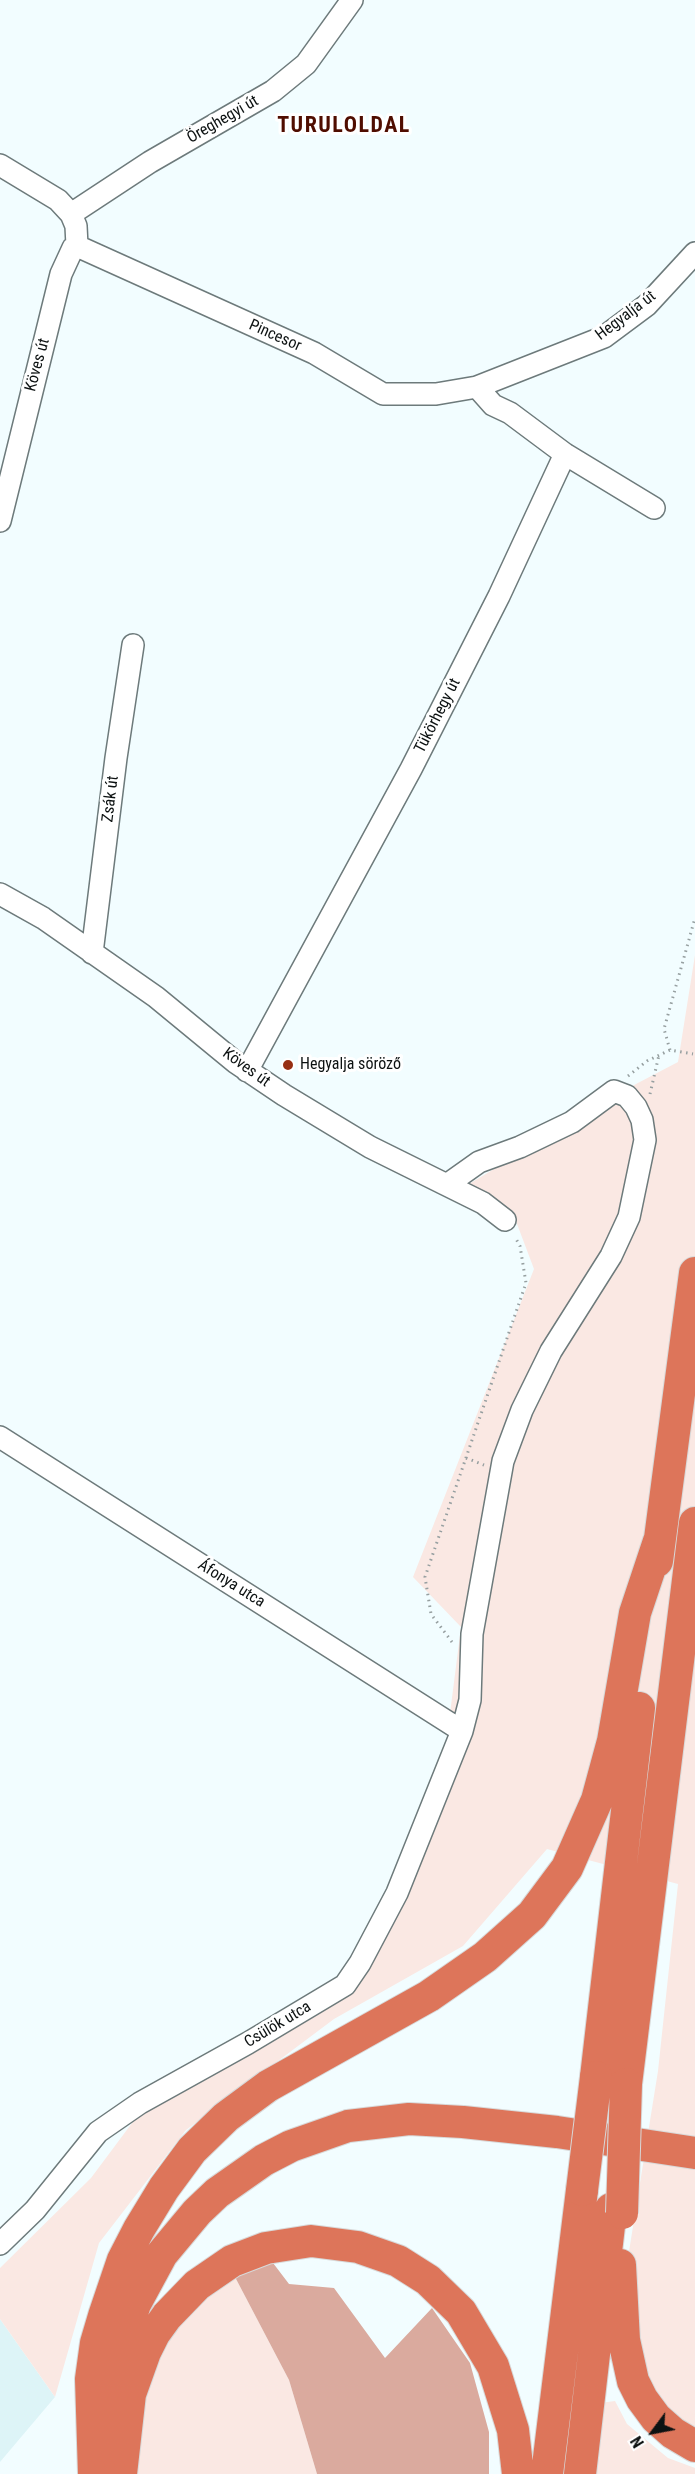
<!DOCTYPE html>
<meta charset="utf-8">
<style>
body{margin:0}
#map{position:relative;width:695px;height:2474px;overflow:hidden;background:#f2fdff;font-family:"Roboto Condensed",sans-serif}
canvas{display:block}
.north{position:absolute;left:623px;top:2402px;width:60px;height:60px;-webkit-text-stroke:4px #fff;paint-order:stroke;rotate:238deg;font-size:16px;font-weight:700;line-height:24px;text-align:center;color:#0d1212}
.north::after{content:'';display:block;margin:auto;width:21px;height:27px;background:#0d1212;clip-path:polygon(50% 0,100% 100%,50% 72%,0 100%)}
</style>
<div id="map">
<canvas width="695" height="2474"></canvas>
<div class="north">N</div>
</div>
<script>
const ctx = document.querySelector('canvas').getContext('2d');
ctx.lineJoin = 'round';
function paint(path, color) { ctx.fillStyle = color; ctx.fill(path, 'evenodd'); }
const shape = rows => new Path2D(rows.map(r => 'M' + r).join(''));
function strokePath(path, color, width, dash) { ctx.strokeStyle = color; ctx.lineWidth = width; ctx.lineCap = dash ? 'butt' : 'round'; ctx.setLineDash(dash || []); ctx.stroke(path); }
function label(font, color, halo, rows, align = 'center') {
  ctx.font = font + ' "Roboto Condensed",sans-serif'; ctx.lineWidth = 6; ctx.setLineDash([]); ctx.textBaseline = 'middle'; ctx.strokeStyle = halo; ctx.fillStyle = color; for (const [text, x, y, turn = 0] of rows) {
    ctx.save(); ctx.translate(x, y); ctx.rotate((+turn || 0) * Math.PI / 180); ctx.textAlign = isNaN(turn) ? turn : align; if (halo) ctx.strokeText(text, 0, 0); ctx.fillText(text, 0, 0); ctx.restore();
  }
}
paint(shape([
 [0,2319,55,2397,0,2462]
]), '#ddf4f7');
paint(shape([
 [695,955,695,2429,677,2421,639,2383,622,2295,658,2071,678,1884,547,1849,463,1946,334,2019,186,2130,99,2243,55,2397,0,2319,0,2268,91,2178,138,2115,356,1987,446,1745,461,1627,413,1577,534,1269,514,1216,469,1184,636,1084,678,1062],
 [235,2277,289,2380,317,2474,138,2474,141,2414,151,2368,170,2335,192,2306],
 [615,2401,627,2424,668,2458,695,2468,695,2474,585,2474,593,2404]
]), '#fae8e3');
paint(shape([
 [270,2259,289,2284,334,2288,385,2358,432,2308,470,2363,489,2432,489,2474,317,2474,289,2380,235,2277]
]), '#daaa9e');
const minor = shape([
 [0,165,58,200,71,214,76,226,77,246,73,248,61,274,0,521],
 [71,214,150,162,273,91,306,64,352,0],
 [77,246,314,353,383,394,436,394,477,387,604,337,647,305,695,253],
 [477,387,493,405,510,413,565,454,654,508],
 [0,894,43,918,156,997,235,1062,284,1095,370,1147,483,1203,505,1220],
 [92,953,116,758,133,645],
 [247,1071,411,769,499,596,565,454],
 [0,1437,462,1731],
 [0,2244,35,2210,98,2132,140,2103,248,2043,345,1985,360,1963,397,1893,462,1731,470,1700,472,1634,503,1461,522,1410,551,1351,611,1256,629,1217,645,1140,642,1120,636,1107,627,1096,614,1091,572,1122,520,1147,479,1162,448,1184]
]);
const highway = shape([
 [657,1561,695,1273],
 [596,2077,639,1708],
 [626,2084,695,1523],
 [620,2265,624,2340,633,2381,642,2399,656,2418,673,2433,695,2446],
 [110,2425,112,2393,121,2345,135,2304,162,2254,197,2212,217,2193,264,2160,291,2146,348,2126,409,2119,463,2122,557,2132,695,2153],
 [94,2474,91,2379,96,2343,104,2316,123,2260,139,2229,164,2188,192,2150,226,2117,268,2086,429,1996,485,1957,532,1915,567,1868,597,1800,613,1741,635,1613,659,1541],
 [121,2474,130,2394,145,2352,154,2334,167,2316,197,2285,232,2261,266,2248,311,2241,358,2247,398,2261,428,2280,461,2312,493,2366,513,2430,518,2474],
 [547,2474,582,2190],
 [580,2474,611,2209]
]);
strokePath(minor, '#6d7a7b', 24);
strokePath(highway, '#d8d9d9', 34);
strokePath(shape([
 [670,1050,664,1029,695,918],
 [628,1076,647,1061,670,1050,693,1054],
 [650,1094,659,1055],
 [466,1458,484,1465],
 [452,1642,431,1614,425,1577,526,1283,520,1246,515,1237]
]), '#969fa0', 3, [1.5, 4.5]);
strokePath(minor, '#fff', 21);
strokePath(highway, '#dd755a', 32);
const highwayBridge = shape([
 [582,2190,596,2077],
 [622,2213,626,2084]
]);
strokePath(highwayBridge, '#d8d9d9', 34, []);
strokePath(highwayBridge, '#dd755a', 32);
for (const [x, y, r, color] of [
 [288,1065,6,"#972f13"]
]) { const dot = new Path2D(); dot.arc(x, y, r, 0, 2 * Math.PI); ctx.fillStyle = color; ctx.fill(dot); strokePath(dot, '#fff', 2); }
label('16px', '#0d1212', '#fff', [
 ["Öreghegyi út",223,120,-30],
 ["Hegyalja út",626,316,-37],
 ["Pincesor",275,336,24],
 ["Köves út",38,365,-75],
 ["Tükörhegy út",438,716,-63],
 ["Zsák út",111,799,-83],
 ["Köves út",246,1068,36],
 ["Áfonya utca",231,1584,32],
 ["Csülök utca",278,2025,-31]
]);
label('16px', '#0d1212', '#fff', [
 ["Hegyalja söröző",300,1065]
], 'left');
ctx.letterSpacing = '1.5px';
label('bold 22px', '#4f0d00', '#fff', [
 ["TURULOLDAL",344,126]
]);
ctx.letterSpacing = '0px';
</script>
